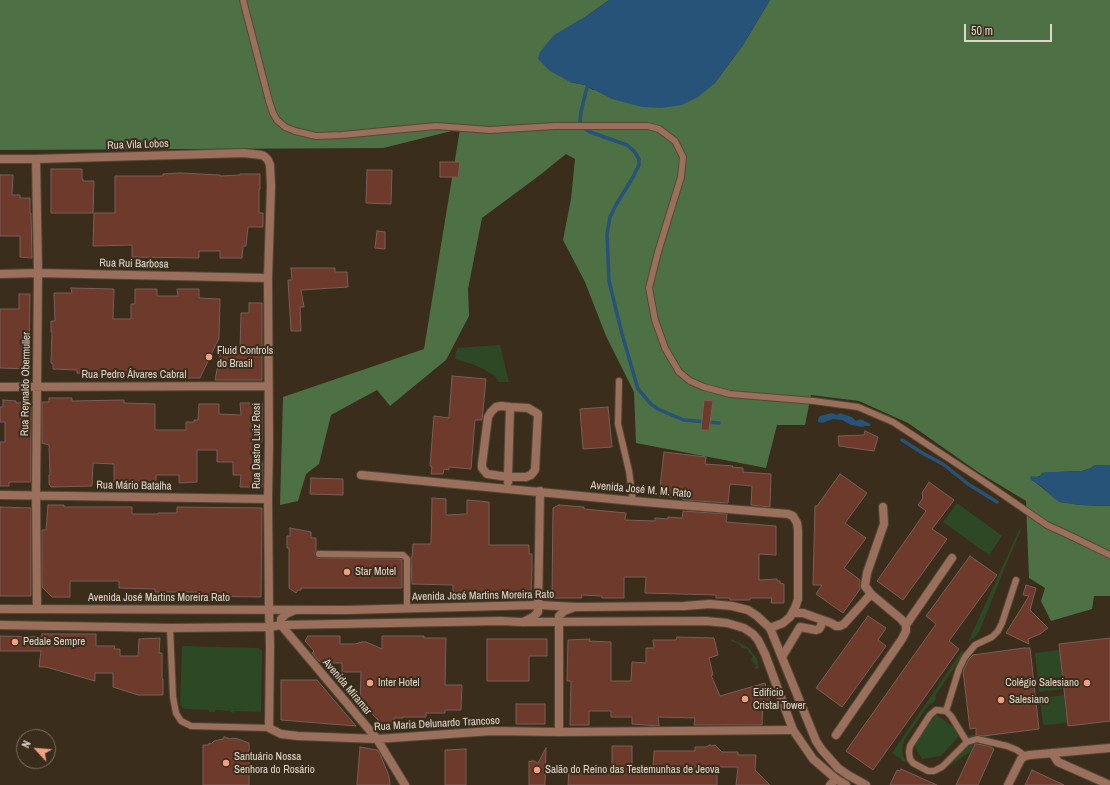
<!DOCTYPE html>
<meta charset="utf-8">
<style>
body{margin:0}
#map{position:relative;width:1110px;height:785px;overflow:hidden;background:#3a2d1b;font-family:"Archivo Narrow",sans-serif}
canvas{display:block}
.north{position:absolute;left:16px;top:729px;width:40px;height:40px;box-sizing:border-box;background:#3a2d1b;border:1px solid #7c7162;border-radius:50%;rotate:296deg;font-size:11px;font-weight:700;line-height:16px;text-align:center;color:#e0d7cc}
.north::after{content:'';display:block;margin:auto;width:14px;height:18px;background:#f3a082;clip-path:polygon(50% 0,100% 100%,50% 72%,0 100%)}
.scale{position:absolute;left:964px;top:24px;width:88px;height:18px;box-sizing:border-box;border:2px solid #e0d7cc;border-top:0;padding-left:5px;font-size:12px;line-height:14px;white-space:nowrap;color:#e0d7cc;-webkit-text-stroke:3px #3a2d1b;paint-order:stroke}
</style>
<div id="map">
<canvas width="1110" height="785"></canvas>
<div class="north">N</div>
<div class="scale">50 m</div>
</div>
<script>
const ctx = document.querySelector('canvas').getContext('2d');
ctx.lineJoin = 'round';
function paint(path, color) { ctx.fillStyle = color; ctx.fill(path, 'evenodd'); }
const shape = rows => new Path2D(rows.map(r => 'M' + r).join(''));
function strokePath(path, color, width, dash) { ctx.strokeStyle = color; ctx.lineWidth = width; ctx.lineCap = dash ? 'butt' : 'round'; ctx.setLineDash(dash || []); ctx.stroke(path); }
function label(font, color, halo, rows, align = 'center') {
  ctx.font = font + ' "Archivo Narrow",sans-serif'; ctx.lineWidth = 4; ctx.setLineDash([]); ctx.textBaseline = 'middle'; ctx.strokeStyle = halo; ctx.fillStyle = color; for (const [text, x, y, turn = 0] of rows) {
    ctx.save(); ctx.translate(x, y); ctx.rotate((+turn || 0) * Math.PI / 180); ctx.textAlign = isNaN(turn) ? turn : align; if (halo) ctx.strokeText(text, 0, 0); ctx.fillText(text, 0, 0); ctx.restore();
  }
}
paint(shape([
 [500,345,509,382,499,382,495,376,483,369,472,364,455,359,457,348],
 [957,503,1002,536,989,555,943,522],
 [1021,526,1020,533,1010,555,979,632,974,638,968,642],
 [731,639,742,644,749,648,757,659,759,668,755,669,755,667,756,666,755,663,753,662,751,659,753,657,747,649,742,648,739,644,731,641],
 [182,646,259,648,262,651,261,712,234,711,234,713,230,712,230,711,215,710,215,712,209,712,209,710,186,709,182,708,180,704],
 [963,649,962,656,935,696,936,699,933,703,930,704,927,707,905,739,903,744,902,751,904,758,908,764,892,753],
 [1059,650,1062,677,1038,680,1035,653],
 [1061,683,1062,689,1039,692,1038,686],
 [1064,695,1067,723,1043,725,1040,698],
 [933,715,937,715,960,732,960,735,941,756,922,759,913,744],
 [970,735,988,735,986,745,975,740,970,752,949,766,947,762]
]), '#2d4825');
paint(shape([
 [0,0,609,0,588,15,570,82,585,85,593,90,714,84,743,45,770,0,1110,0,1110,465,1097,465,1093,466,1091,468,1082,471,1057,472,1048,472,1040,476,1031,479,1060,502,1081,505,1110,506,1110,596,1094,596,1092,609,1051,621,1041,601,1045,588,1029,578,1026,501,978,472,908,423,859,401,811,395,805,425,777,425,766,468,636,443,634,392,606,336,585,282,563,240,571,199,575,159,566,154,540,175,482,218,468,289,469,316,446,360,390,406,377,390,331,415,319,464,306,474,298,501,280,505,283,397,424,349,460,129,383,148,0,150]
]), '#4e7045');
paint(shape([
 [609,0,770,0,743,45,714,84,698,97,682,105,661,108,642,107,612,99,585,85,570,82,550,71,538,59,540,52,554,35,588,15],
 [832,413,837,415,840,413,852,417,856,421,860,419,871,424,870,426,865,426,862,427,851,425,842,420,833,419,822,423,818,422,818,419,820,416],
 [1097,465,1110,465,1110,506,1081,505,1060,502,1055,499,1042,487,1031,480,1030,478,1031,476,1039,477,1042,473,1046,472,1057,472,1082,471,1091,468,1093,466]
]), '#265377');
strokePath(shape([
 [582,125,580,121,581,112,586,91,589,83],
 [584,128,590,132,627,145,634,151,639,159,639,165,633,177,616,205,610,217,607,234,609,281,622,334,638,389,651,404,658,409,674,416,684,420,719,423],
 [902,440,924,454,943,464,968,484,997,502]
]), '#265377', 3.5);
const building = shape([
 [440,162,460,162,458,177,440,177,440,162],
 [51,169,82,169,82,179,83,179,83,181,94,181,93,213,51,213,51,169],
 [367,170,392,170,391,204,366,203,367,170],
 [180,173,220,175,220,176,240,175,240,174,260,174,260,189,259,189,259,213,263,213,263,227,248,227,246,246,243,246,242,258,220,258,220,251,199,251,199,258,132,257,132,245,93,246,94,213,115,213,115,176,163,176,163,174,180,173],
 [0,175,13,175,12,195,20,195,20,198,30,198,30,213,31,213,32,258,20,257,20,236,0,236,0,175],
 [377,231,385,232,385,249,375,248,377,231],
 [291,268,335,268,335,272,347,272,348,287,301,290,304,307,300,307,301,331,291,331,288,280,292,280,291,268],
 [71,288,114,289,113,319,131,319,131,304,135,304,135,289,157,289,157,296,178,296,177,289,199,289,199,298,220,299,219,338,200,378,177,378,178,377,93,377,93,373,77,373,77,370,53,369,53,364,51,363,52,332,51,332,51,321,55,321,54,293,72,293,71,288],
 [19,294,30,294,29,369,0,368,0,309,19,309,19,294],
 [249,303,262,303,262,380,215,380,221,349,240,350,241,313,249,313,249,303],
 [452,376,486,379,482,420,475,420,471,469,449,467,449,470,444,469,443,474,431,474,432,467,430,466,434,416,449,418,452,376],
 [49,398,72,398,72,401,124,400,124,403,155,404,155,430,186,430,186,422,194,422,194,420,198,420,199,404,219,404,219,414,241,415,240,403,262,403,262,442,258,442,258,461,262,462,262,487,240,487,241,475,233,475,233,462,217,462,217,450,197,450,197,482,179,483,179,475,156,475,156,486,135,487,135,482,114,482,114,464,93,463,92,486,51,487,49,484,49,475,50,475,49,445,42,443,42,402,49,402,49,398],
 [3,400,16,401,16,403,31,402,31,482,9,482,9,486,0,486,0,442,5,442,5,422,0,422,0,407,3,407,3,400],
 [704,400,713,401,709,430,701,430,704,400],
 [608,407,612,447,583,449,580,409,608,407],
 [865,431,878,437,874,451,839,446,838,436,864,435,865,431],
 [664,452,706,457,705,464,733,466,732,467,743,468,743,472,771,474,770,507,751,505,752,486,730,484,728,503,683,500,683,498,659,496,664,452],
 [840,474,867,493,845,523,866,538,844,568,860,580,860,589,843,613,816,594,822,585,813,585,815,506,817,506,840,474],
 [311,478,343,479,343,495,310,494,311,478],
 [929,482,954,500,932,529,947,539,903,600,877,581,926,511,918,505,923,498,922,493,929,482],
 [432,498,446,499,446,515,467,514,467,500,489,502,489,545,529,545,529,554,532,554,532,569,531,595,528,598,467,598,467,600,453,599,453,585,412,584,411,557,412,557,413,544,431,544,432,498],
 [48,505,64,505,64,507,132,507,132,514,158,514,158,513,177,513,177,507,262,508,261,597,197,596,197,592,155,592,155,589,119,588,119,581,70,581,70,597,52,597,42,587,42,530,46,530,48,505],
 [559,505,584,507,584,509,626,513,625,520,655,521,655,518,668,519,668,517,682,518,683,511,727,514,726,522,776,526,776,555,759,554,759,580,777,579,777,581,780,581,780,583,784,584,784,603,771,603,772,598,750,598,750,600,730,600,730,598,716,598,716,595,645,593,646,577,624,577,624,598,602,598,602,596,581,595,582,598,554,598,552,595,553,508,559,505],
 [0,507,31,508,31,596,0,596,0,507],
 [290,528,311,532,311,538,316,538,316,551,315,554,317,558,401,559,402,561,402,588,301,588,301,590,298,590,296,593,289,588,289,548,287,548,287,536,290,536,290,528],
 [970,556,997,575,949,641,959,649,952,659,873,770,846,751,936,624,926,616,970,556],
 [1026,585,1036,588,1030,610,1048,628,1040,634,1028,639,1029,644,1006,633,1029,596,1023,595,1026,585],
 [868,616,886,628,878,640,886,646,842,707,816,688,868,616],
 [42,634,96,634,96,646,115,646,114,649,120,649,120,656,138,656,139,639,160,638,159,653,162,653,162,678,163,679,163,695,138,695,113,687,113,673,95,673,95,681,46,667,39,667,41,651,0,651,0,636,42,637,42,634],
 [308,636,340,636,340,644,356,644,357,643,358,644,359,642,361,643,361,642,366,642,382,649,382,636,424,636,424,638,446,638,445,685,462,685,461,710,445,710,445,713,426,713,426,717,403,717,403,718,394,718,394,725,378,725,378,720,360,701,361,672,342,672,342,663,321,663,312,653,314,651,305,641,308,636],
 [677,637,714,638,718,655,709,658,713,675,711,675,720,696,765,683,770,701,763,703,762,725,694,725,695,718,658,717,659,726,632,724,632,717,611,717,611,711,589,711,589,725,570,725,571,681,567,681,568,640,590,639,589,641,611,642,611,681,631,681,632,662,646,663,646,648,654,648,653,640,676,640,677,637],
 [1110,638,1110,721,1068,726,1059,644,1110,638],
 [487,639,547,639,547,656,529,656,529,681,487,681,487,639],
 [1024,648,1030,648,1039,729,983,736,976,735,976,728,970,729,963,671,969,659,973,655,1024,648],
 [281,680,317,680,356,726,281,720,281,680],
 [516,704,545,704,545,724,516,724,516,704],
 [224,737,231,739,232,738,238,739,249,743,249,785,203,785,203,745,209,745,209,743,211,744,214,741,219,740,220,739,221,740,222,739,223,739,224,737],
 [975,744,977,744,988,746,994,749,978,785,956,785,975,744],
 [710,745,712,746,715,745,722,752,738,752,738,755,756,755,755,770,770,785,736,785,738,767,717,767,717,785,568,785,569,770,612,770,612,746,632,746,632,767,653,767,654,751,695,751,695,747,706,747,710,745],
 [360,747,377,750,380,754,389,776,390,785,357,785,360,747],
 [546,748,545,785,529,785,529,761,532,762,532,760,538,763,546,748],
 [466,749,466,785,445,785,445,750,466,749],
 [901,769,937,785,890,785,897,770,900,771,901,769],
 [1032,770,1064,785,1025,785,1032,770]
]);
paint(building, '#6d3a2b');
strokePath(building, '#795f58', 1);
const service = shape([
 [243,0,269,101,273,113,277,120,285,127,295,131,316,136,342,135,436,126,490,130,555,126,648,126,659,129,675,141,683,157,681,177,658,252,649,288,655,320,665,348,679,372,690,381,704,387,730,394,814,401,858,407,893,422,980,479,1047,525,1073,537,1110,555],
 [619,381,618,424,629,471,633,501],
 [319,554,403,555,407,559,407,608],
 [1016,580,1002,623,998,631,992,637,975,645,965,657,959,669,946,711,936,710,930,715,910,746,909,752,910,759,913,763,928,771,934,771,942,767,967,742,977,739,1007,746,1017,750,1025,756],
 [170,628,173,697,176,713,181,721,191,726,269,728],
 [946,711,951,716,967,742]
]);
const minor = shape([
 [0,159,36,159,244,153,261,155,264,156,268,160,270,165,271,186,268,278,269,444,268,499,269,609,270,646,269,728,281,734,298,736,377,739,492,731,559,732,793,730],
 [36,159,38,273,36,495,37,609],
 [0,274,38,273,268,278],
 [0,387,268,386],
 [510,407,528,408,538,414,535,470,531,475,526,477,508,477,510,407],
 [361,475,633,501,788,514,793,516,797,523,798,530,798,599,795,608,790,617,783,623,770,628],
 [508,482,508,477,487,474,482,468,482,464,488,417,491,412,496,407,501,406,510,407],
 [0,495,268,499],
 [295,610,286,614,281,619,281,625,377,739,405,785],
 [793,613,803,613,831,623,836,626,840,626,844,624,871,594],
 [523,622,533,617,538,612,540,491],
 [906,625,952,558],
 [782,657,800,627,816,630,819,629,821,626,822,620],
 [559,732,559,616,564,611,575,607],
 [836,735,902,639,906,631,906,625,901,619,871,594,865,586,867,573,884,524,883,507],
 [1052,753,1058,762,1110,785],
 [830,785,836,779],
 [1008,785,1021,759,1025,756,1030,755,1110,748]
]);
const tertiary = shape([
 [0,609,346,610,538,605,577,607,684,606,710,604,732,606,748,610,757,616,770,628,816,741,822,750,838,768,848,775,866,785],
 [0,625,170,628,270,627,281,625,501,621,522,622,706,621,727,623,744,628,753,634,758,640,765,654,793,730,813,759,836,779,846,785]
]);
strokePath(service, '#554837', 8);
strokePath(minor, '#554837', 10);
strokePath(tertiary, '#554837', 10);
strokePath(service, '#9a6f5b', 6);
strokePath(minor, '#9a6f5b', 8);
strokePath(tertiary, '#9a6f5b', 8);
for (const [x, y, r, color] of [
 [209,357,4,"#f3a082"],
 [347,572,4,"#f3a082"],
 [15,642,4,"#f3a082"],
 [370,683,4,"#f3a082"],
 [1087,683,4,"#f3a082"],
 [745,699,4,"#f3a082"],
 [1001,700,4,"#f3a082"],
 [226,763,4,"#f3a082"],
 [537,770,4,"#f3a082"]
]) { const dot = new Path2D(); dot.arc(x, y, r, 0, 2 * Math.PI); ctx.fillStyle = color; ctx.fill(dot); strokePath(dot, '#3a2d1b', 1.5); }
label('11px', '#e0d7cc', '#3a2d1b', [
 ["Rua Vila Lobos",138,145,-2],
 ["Rua Rui Barbosa",134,264,1],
 ["Rua Pedro Álvares Cabral",134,375],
 ["Rua Reynaldo Obermuller",26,384,-89],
 ["Rua Dastro Luiz Rosi",257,446,-90],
 ["Rua Mário Batalha",134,486,1],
 ["Avenida José M. M. Rato",641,490,5],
 ["Avenida José Martins Moreira Rato",483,596,-1],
 ["Avenida José Martins Moreira Rato",159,598],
 ["Avenida Miramar",347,687,50],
 ["Rua Maria Delunardo Trancoso",437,724,-3]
]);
label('11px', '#e0d7cc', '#3a2d1b', [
 ["Fluid Controls",217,351],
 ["do Brasil",217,364],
 ["Star Motel",355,572],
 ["Pedale Sempre",23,642],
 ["Inter Hotel",378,683],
 ["Colégio Salesiano",1079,683,"right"],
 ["Edifício",753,693],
 ["Cristal Tower",753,706],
 ["Salesiano",1009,700],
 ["Santuário Nossa",234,757],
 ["Senhora do Rosário",234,770],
 ["Salão do Reino das Testemunhas de Jeova",545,770]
], 'left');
</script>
